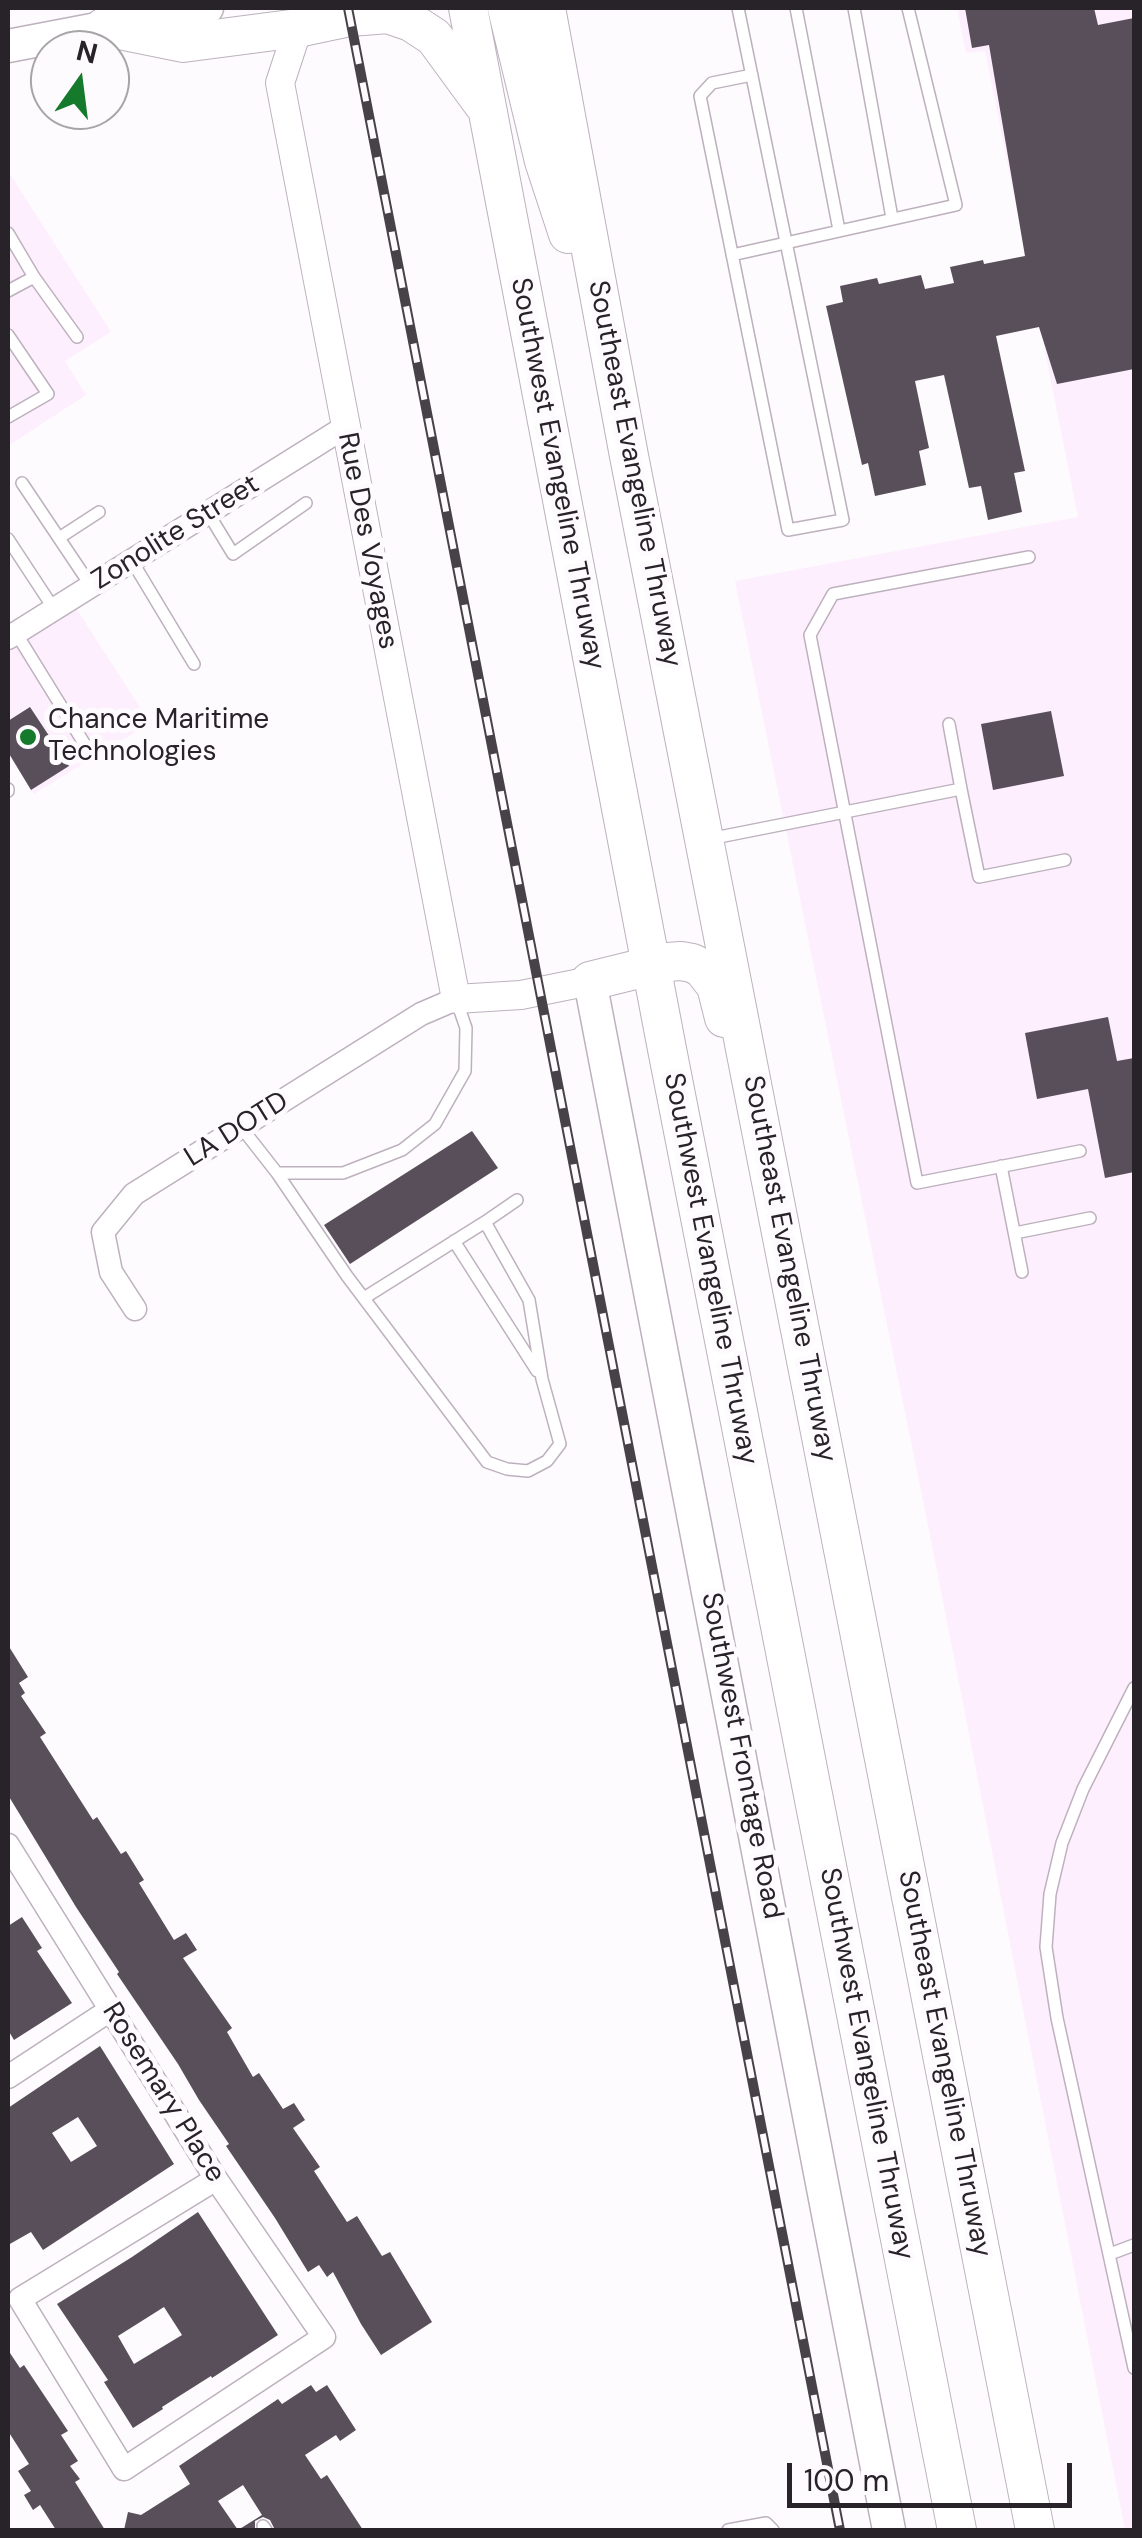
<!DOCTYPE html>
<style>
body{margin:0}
#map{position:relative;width:1142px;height:2538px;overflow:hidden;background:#fdfbfd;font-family:"DM Sans",sans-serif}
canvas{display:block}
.frame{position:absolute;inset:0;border:10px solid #282328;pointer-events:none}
.north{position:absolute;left:30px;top:30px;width:100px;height:100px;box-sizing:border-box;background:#fdfbfd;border:2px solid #a8a5a8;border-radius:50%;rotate:14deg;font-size:28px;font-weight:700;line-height:40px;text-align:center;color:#282328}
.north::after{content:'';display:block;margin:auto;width:35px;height:45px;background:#167a2d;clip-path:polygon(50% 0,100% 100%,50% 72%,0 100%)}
.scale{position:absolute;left:787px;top:2463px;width:285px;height:45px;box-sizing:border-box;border:5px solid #282328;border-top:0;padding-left:12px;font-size:30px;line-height:35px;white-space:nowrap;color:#282328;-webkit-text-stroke:8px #fdfbfd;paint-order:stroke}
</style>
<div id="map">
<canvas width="1142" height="2538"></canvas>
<div class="frame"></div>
<div class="north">N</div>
<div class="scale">100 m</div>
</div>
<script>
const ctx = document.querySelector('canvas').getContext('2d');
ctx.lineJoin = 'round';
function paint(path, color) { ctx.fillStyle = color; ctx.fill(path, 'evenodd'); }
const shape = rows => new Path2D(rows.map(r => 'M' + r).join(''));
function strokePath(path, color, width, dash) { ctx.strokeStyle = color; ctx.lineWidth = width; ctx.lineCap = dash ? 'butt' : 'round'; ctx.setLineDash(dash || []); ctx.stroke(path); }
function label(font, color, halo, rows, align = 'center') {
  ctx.font = font + ' "DM Sans",sans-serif'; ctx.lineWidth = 10; ctx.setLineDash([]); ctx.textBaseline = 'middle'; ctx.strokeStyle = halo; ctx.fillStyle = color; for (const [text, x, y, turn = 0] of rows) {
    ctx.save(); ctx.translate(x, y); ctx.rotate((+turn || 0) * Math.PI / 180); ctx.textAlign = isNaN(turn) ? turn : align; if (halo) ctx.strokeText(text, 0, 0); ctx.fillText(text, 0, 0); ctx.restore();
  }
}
paint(shape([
 [957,8,1134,8,1134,2530,1125,2530,928,1525,735,581,1078,517,985,51,966,53],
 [8,171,111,332,65,361,86,395,8,446],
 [76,608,150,723,34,794,8,754,8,652]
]), '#feefff');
paint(shape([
 [965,8,1094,8,1098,25,1134,18,1134,369,1057,384,1039,327,996,336,1025,471,1014,473,1022,512,988,520,981,486,969,488,944,375,915,381,929,448,919,451,926,485,875,496,868,463,862,465,826,306,843,302,840,286,877,278,879,284,921,275,925,289,954,283,950,267,983,260,984,264,1025,256,989,45,972,48],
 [30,707,69,766,31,790,8,752,8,721],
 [1051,711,1064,776,993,790,981,724],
 [1108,1017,1117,1061,1134,1058,1134,1172,1105,1178,1088,1089,1037,1099,1025,1033],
 [472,1131,498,1168,350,1264,324,1225],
 [8,1645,28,1677,19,1683,25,1693,21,1696,46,1733,40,1737,93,1820,97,1817,121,1854,126,1851,144,1880,139,1883,174,1940,186,1933,197,1950,183,1958,232,2028,227,2032,253,2077,259,2073,283,2109,294,2103,305,2120,293,2128,320,2167,314,2171,347,2222,357,2216,382,2256,390,2252,432,2322,381,2355,361,2324,333,2272,327,2277,319,2265,308,2272,275,2218,226,2146,229,2144,199,2100,178,2064,117,1974,119,1972,76,1907,8,1795],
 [22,1917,42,1948,37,1951,72,2003,14,2040,8,2030,8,1926],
 [100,2046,174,2164,43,2250,31,2232,8,2245,8,2108],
 [78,2117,97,2146,71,2162,52,2133],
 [198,2212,278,2335,212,2378,211,2376,162,2407,163,2409,133,2428,104,2382,108,2380,57,2304,132,2257],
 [164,2307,182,2335,134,2364,118,2336],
 [8,2350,20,2368,24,2365,68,2431,61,2435,78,2461,70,2466,80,2479,75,2482,105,2530,56,2530,40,2505,33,2510,24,2495,31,2491,18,2471,29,2464,8,2431],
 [311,2385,316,2392,327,2385,356,2430,340,2441,336,2435,305,2455,321,2479,327,2475,363,2530,275,2530,270,2520,263,2517,255,2521,255,2530,124,2530,128,2512,141,2515,190,2484,179,2466,278,2399,282,2404],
 [243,2485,262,2515,238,2530,218,2501]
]), '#594f5a');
const service = shape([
 [738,8,843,520,788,530,700,96,712,83,752,75],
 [796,8,839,230],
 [854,8,892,218],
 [8,233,34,277],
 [732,255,956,205,908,8],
 [8,291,34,277,77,337],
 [8,335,48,394,8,417],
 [22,483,91,586],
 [208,513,233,554,306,503],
 [59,538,99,512],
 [8,539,54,609],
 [1029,557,833,594,810,635,917,1183,1080,1151],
 [132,561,194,664],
 [16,633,87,748],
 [8,789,8,791],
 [961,789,979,877,1065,860],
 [709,839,961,789,949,724],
 [241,1127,277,1173,347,1276,487,1462,507,1469,528,1471,547,1461,560,1444,542,1379,529,1300,485,1222,364,1298],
 [1001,1166,1022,1272],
 [277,1173,343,1173,402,1150,435,1124,465,1071,466,1028,456,999],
 [485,1222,517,1200],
 [1015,1233,1090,1218],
 [454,1241,537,1371],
 [1134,1688,1083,1789,1062,1843,1050,1894,1046,1947,1057,2018,1134,2368],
 [1110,2254,1134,2245],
 [263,2526,266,2530],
 [728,2530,766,2523,773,2530]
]);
const minor = shape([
 [8,638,345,427],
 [135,1309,111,1272,103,1232,134,1194,421,1014,456,999],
 [8,1845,216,2179,324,2337,124,2469,20,2299,216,2179],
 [8,2077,110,2010]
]);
const tertiary = shape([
 [298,28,280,83,456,999,521,995,590,981]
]);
const secondary = shape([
 [8,46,207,8],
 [590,981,889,2530]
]);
const trunk = shape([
 [468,8,667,1049,957,2530],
 [507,8,544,161,568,234],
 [546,8,629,456,1035,2530],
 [104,27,183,43,298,28,350,17,388,14,411,22,434,37,483,104],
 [590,981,667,962,681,961,692,963,702,968,716,986,724,1018]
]);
strokePath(service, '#bdb1be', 14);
strokePath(minor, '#bdb1be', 25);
strokePath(tertiary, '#bdb1be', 30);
strokePath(secondary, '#bdb1be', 35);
strokePath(trunk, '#bdb1be', 40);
strokePath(service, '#fff', 11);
strokePath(minor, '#fff', 22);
strokePath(tertiary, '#fff', 28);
strokePath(secondary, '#fff', 32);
strokePath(trunk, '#fff', 38);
const rail = shape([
 [348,8,840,2530]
]);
strokePath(rail, '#474247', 10);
strokePath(rail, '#fdfbfd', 6, [19]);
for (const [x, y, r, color] of [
 [28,737,10,"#167a2d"]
]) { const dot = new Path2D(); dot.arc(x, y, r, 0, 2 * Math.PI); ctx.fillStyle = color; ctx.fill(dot); strokePath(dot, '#fdfbfd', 4); }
label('28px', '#282328', '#fdfbfd', [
 ["Southwest Evangeline Thruway",557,474,79],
 ["Southeast Evangeline Thruway",634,474,79],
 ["Zonolite Street",176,533,-32],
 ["Rue Des Voyages",367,541,79],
 ["LA DOTD",237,1130,-32],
 ["Southwest Evangeline Thruway",710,1269,79],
 ["Southeast Evangeline Thruway",789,1269,79],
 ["Southwest Frontage Road",741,1756,79],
 ["Southwest Evangeline Thruway",866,2064,79],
 ["Southeast Evangeline Thruway",944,2064,79],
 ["Rosemary Place",163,2093,58]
]);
label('28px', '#282328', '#fdfbfd', [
 ["Chance Maritime",48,721],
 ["Technologies",48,753]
], 'left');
</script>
